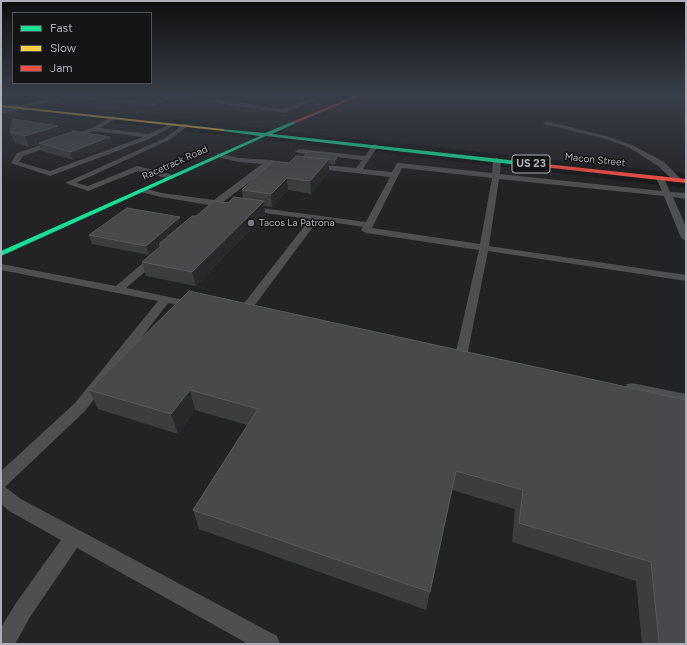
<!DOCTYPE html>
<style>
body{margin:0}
#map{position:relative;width:687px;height:645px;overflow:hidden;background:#19191a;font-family:Figtree,sans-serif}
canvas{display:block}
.frame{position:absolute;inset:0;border:2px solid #adb0b8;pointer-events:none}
.legend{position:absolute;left:12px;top:12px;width:140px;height:72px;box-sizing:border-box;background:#141415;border:1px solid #515256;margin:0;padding:5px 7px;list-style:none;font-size:12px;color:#adb0b8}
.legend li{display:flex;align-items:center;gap:8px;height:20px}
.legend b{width:20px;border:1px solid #515256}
</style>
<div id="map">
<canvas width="687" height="645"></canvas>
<div class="frame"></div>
<ul class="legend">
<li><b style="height:5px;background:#16e098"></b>Fast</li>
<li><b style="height:5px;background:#ffcf43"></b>Slow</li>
<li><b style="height:5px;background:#f24e42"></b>Jam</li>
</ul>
</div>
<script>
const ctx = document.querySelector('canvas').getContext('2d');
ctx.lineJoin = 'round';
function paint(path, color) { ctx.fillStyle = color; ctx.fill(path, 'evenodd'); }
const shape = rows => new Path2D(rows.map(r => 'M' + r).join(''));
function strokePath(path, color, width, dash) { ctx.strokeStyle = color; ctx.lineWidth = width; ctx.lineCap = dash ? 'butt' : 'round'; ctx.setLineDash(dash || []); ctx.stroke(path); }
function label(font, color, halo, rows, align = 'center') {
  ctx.font = font + ' Figtree,sans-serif'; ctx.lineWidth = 3; ctx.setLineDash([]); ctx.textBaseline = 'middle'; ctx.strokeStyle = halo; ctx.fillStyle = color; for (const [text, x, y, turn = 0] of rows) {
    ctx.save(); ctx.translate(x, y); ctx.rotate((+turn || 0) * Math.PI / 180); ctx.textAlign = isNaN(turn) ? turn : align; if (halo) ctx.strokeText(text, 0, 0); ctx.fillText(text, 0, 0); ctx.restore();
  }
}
paint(shape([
 [1,95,686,95,686,174,315,134,1,97],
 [1,110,686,188,686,644,1,644]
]), '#232325');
paint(shape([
 [64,95,84,95,151,102,171,95,185,95,284,109,319,95,326,95,285,113,176,97,152,106,71,97,16,109,13,107,64,95],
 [113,116,116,118,115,119,100,128,149,134,172,123,177,124,149,139,50,176,11,163,17,153,92,128,113,116],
 [94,131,143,137,50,171,19,162,23,156,94,131],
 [546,121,610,137,634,146,664,162,682,180,681,182,675,182,658,166,630,148,606,139,544,124,543,123,546,121],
 [184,124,189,125,169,140,76,183,88,186,137,166,173,175,173,179,170,179,138,171,88,191,65,183,165,138,184,124],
 [375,144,378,146,363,169,392,172,397,163,400,163,492,173,493,160,497,158,501,160,500,174,662,191,656,178,657,176,663,176,670,192,686,193,686,199,673,197,686,227,686,241,681,238,664,196,499,179,489,246,686,275,686,281,488,251,467,356,466,359,461,360,456,359,455,356,479,250,366,233,361,230,363,227,318,220,246,317,238,317,236,314,238,311,310,219,249,211,246,210,245,208,246,206,366,222,390,177,311,168,311,164,314,164,356,168,362,160,299,153,295,151,299,149,365,156,373,145,375,144],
 [402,168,492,178,480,244,372,228,402,168],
 [217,153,239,158,272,160,276,162,223,202,232,203,233,205,232,207,229,208,217,206,213,208,209,205,161,197,140,192,139,190,143,188,162,193,214,200,262,164,239,162,217,157,217,153],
 [155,255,160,258,159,260,126,288,194,302,198,303,200,305,198,307,194,308,168,303,85,411,5,487,21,499,277,636,280,644,248,644,77,548,30,617,15,644,1,644,1,627,16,603,61,540,9,511,1,504,1,471,75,403,158,301,1,270,1,264,116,286,151,256,155,255],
 [632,383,686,394,686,404,627,392,625,388,627,384,632,383]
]), '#4f4f52');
paint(shape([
 [16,104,21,107,20,109,1,114,1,108,16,104]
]), '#4f4f52');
paint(shape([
 [294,121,296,121,296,123,272,134,527,162,530,164,527,166,266,136,1,256,1,251,260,136,223,131,221,131,221,129,265,133,294,121]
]), '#16e098');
paint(shape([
 [1,105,223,129,225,130,223,131,1,107,1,105]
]), '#ffcf43');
paint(shape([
 [357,95,362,95,296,123,292,122,357,95],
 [527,162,686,179,686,183,525,165,524,164,527,162]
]), '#f24e42');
paint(shape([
 [276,95,307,95,300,99],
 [58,126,61,136,110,137,112,144,73,160,42,151,39,144,29,147,15,143,10,132],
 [339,159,335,164,329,164,329,171,311,194,288,190,272,207,264,206,265,214,196,286,146,276,142,262,160,247,159,246,149,255,92,244,89,235,181,225,196,216,228,203,243,198,242,190,289,163],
 [189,291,686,400,686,644,642,644,636,581,512,542,515,509,452,490,426,610,199,529,193,510,247,425,195,410,178,434,98,409,89,390]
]), '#3c3d3e');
paint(shape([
 [299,95,307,95,300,99],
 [58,126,61,137,39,143,39,144,29,147,25,136],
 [110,137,112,144,73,160,70,152],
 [339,155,339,159,335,164,335,160],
 [329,159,329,171,311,194,310,181],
 [287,178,288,190,272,207,271,194],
 [264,201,265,214,196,286,192,272],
 [180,217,182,227,159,244,159,246,149,255,146,246],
 [190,390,195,410,178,434,171,414]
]), '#29292a');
const building = shape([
 [13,119,58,126,25,136,10,132,13,119],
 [74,131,110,137,70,152,39,143,74,131],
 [308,151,339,155,335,160,303,157,308,151],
 [296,156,329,159,310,181,287,178,271,194,242,190,273,161,289,163,296,156],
 [234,197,264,201,192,272,142,262,162,245,159,244,192,216,196,216,214,201,228,203,234,197],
 [127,208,180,217,146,246,89,235,127,208],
 [189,291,686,400,686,644,664,644,659,642,651,562,519,523,523,490,456,471,430,592,193,510,258,409,190,390,171,414,89,390,189,291]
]);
paint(building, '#48494b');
strokePath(building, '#58595c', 1);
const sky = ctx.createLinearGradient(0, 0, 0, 185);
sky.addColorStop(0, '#0e0e0e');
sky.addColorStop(0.51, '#383e49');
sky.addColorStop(1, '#383e4900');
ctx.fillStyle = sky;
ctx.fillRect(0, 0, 687, 185);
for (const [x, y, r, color] of [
 [251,223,4,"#797b81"]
]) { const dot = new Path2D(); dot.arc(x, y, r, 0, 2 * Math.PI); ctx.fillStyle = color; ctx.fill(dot); strokePath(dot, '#141415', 1.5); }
label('10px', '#adb0b8', '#141415', [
 ["Macon Street",595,160,6],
 ["Racetrack Road",175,163,-24]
]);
label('10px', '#adb0b8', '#141415', [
 ["Tacos La Patrona",259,223]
], 'left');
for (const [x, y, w] of [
 [531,164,38]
]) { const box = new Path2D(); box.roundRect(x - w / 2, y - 9, w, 18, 3); ctx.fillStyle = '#141415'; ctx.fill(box); strokePath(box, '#adb0b8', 1); }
label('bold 11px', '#adb0b8', null, [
 ["US 23",531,164]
]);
</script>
